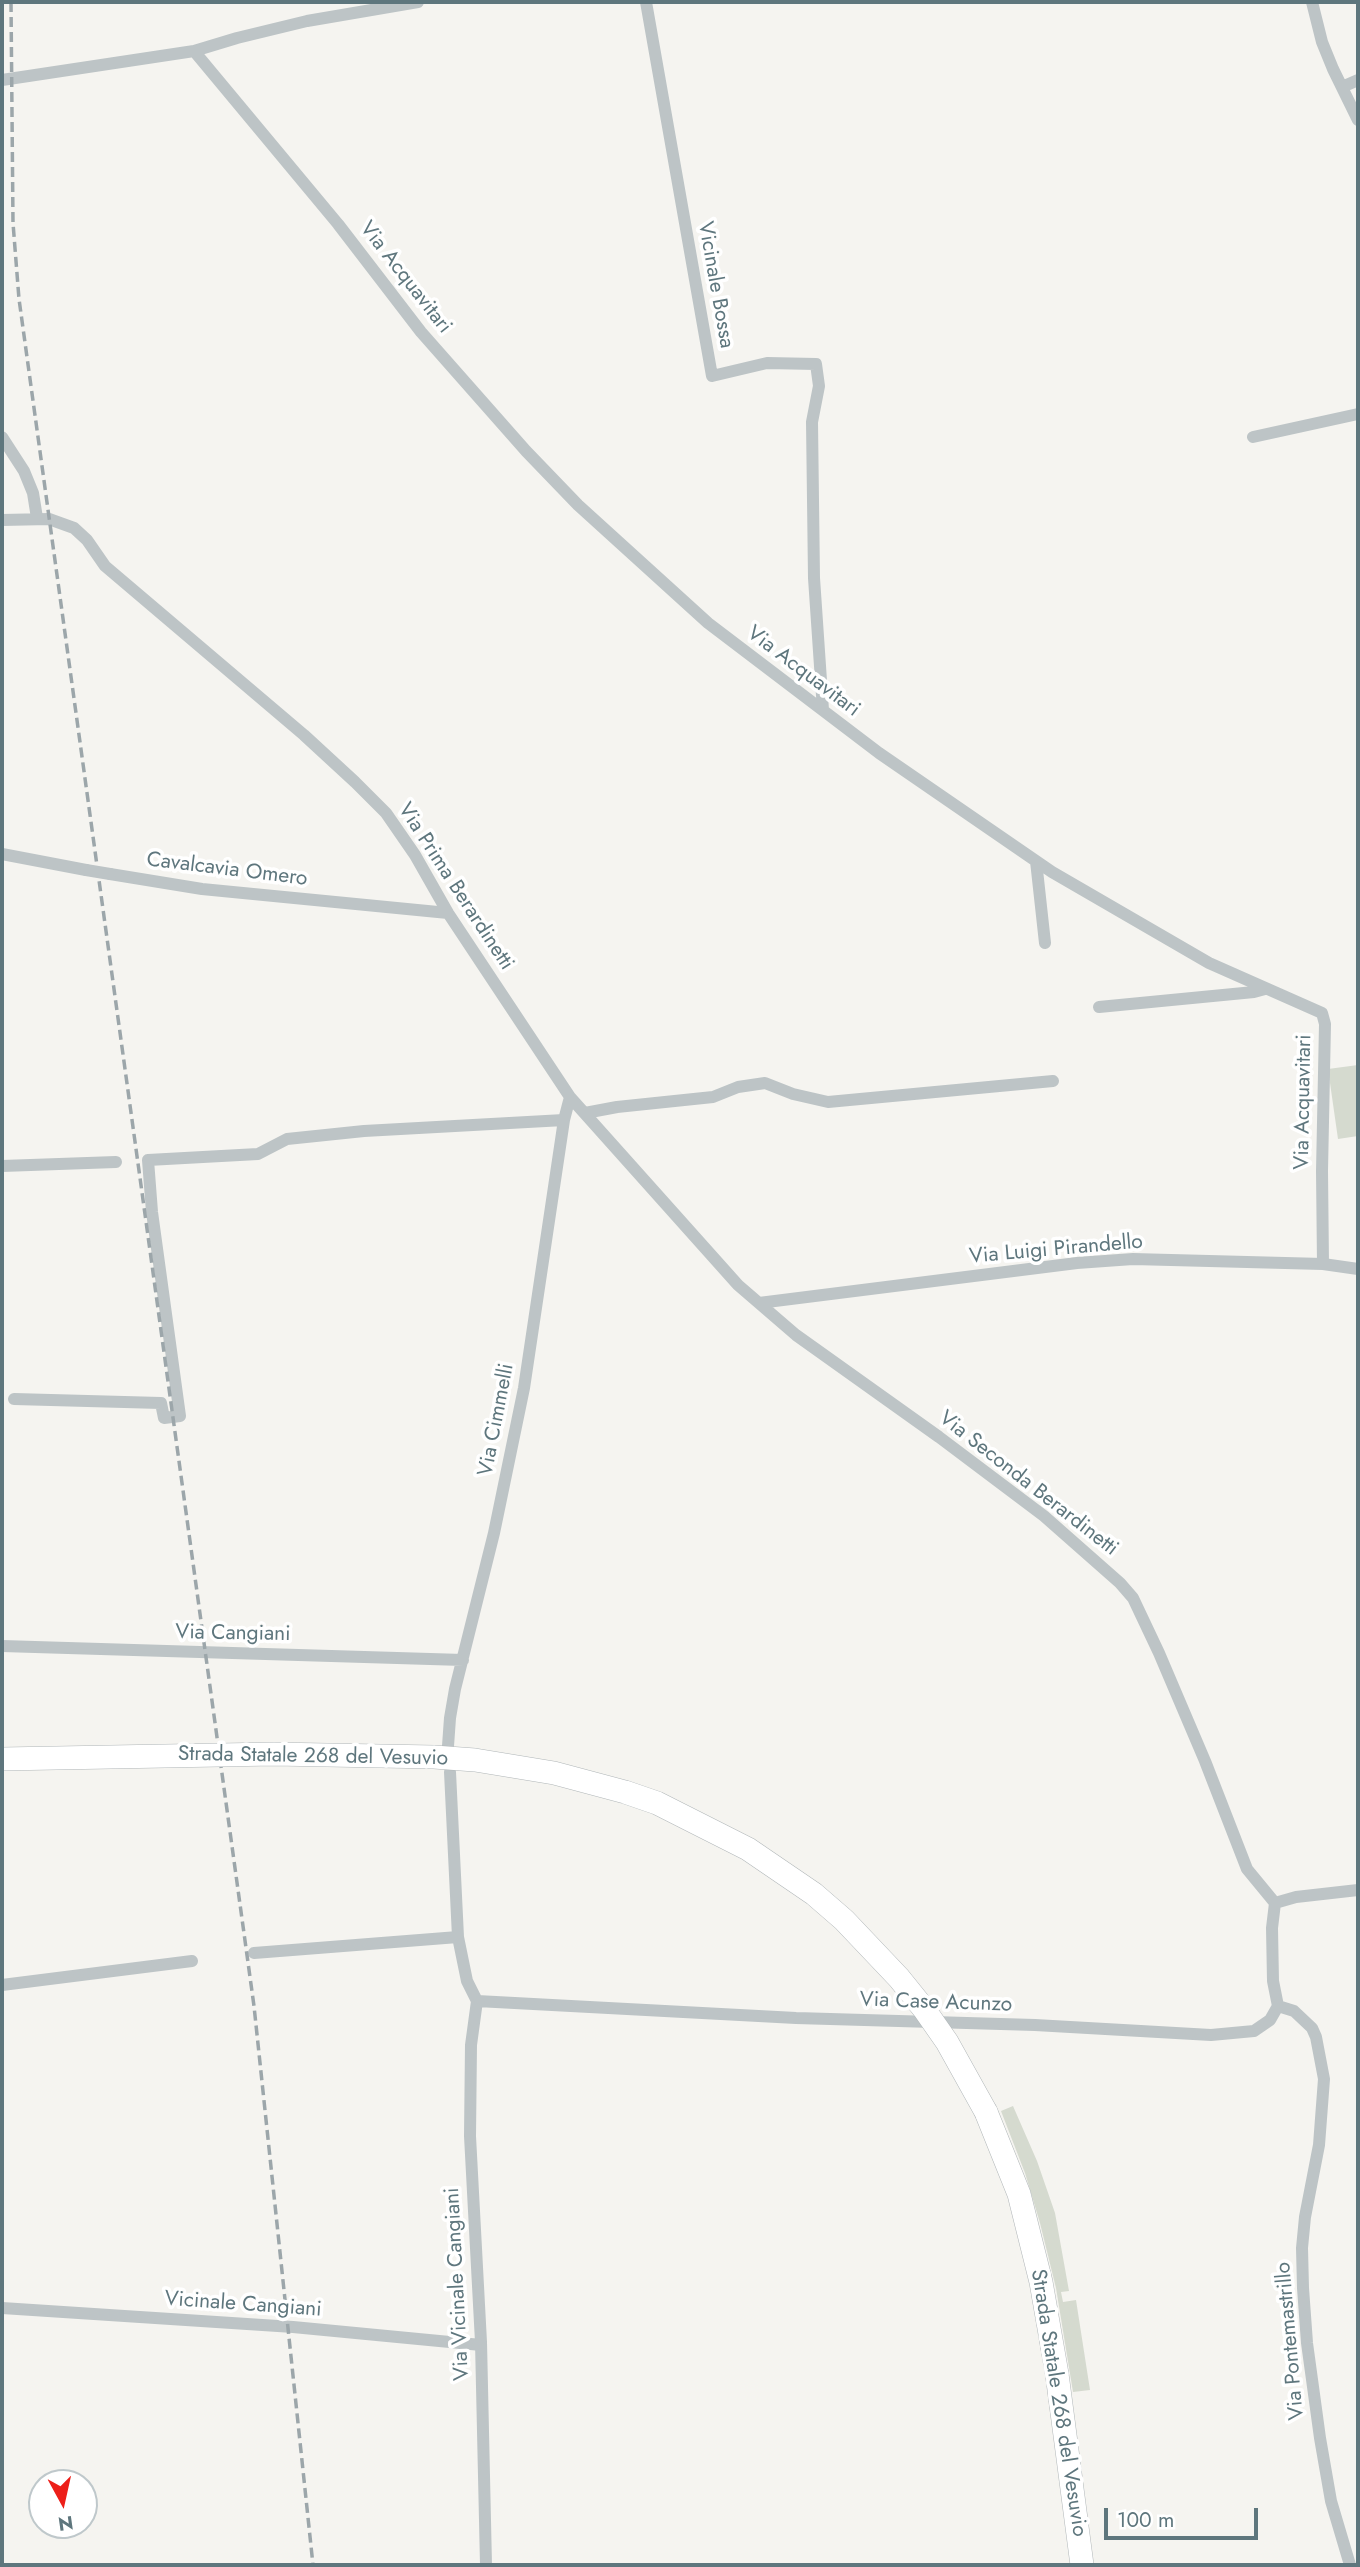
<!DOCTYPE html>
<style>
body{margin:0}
#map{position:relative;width:1360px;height:2567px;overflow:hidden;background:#f5f4f0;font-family:Jost,sans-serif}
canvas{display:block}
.frame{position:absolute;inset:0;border:4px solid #5e767d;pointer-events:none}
.north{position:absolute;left:28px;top:2469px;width:70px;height:70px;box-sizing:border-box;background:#fff;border:2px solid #bfc8cb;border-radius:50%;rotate:172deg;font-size:19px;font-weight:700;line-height:28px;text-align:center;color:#5e767d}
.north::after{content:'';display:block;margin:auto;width:24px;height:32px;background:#ed1f19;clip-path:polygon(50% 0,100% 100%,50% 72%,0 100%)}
.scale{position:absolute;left:1104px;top:2508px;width:154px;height:32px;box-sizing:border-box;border:4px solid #5e767d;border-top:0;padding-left:9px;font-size:21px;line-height:24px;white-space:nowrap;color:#5e767d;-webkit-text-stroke:5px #fff;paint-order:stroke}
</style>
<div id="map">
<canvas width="1360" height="2567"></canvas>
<div class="frame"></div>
<div class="north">N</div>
<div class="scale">100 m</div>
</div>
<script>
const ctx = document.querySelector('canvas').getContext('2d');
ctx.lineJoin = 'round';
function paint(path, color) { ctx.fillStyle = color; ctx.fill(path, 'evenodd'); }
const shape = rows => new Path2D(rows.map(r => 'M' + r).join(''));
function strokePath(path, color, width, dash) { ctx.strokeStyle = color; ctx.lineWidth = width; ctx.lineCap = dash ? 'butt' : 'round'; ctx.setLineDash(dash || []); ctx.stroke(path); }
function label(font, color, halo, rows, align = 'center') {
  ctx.font = font + ' Jost,sans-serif'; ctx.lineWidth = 7; ctx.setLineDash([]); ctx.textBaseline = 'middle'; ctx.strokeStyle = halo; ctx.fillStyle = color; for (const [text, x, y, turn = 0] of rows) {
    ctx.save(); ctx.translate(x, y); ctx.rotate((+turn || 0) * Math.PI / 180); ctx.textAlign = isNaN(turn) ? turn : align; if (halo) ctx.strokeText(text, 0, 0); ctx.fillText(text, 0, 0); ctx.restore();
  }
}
paint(shape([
 [1358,1065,1358,1136,1338,1139,1328,1069],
 [1013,2106,1037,2161,1055,2213,1069,2291,1061,2292,1063,2302,1076,2300,1090,2390,1073,2392,1056,2288,1040,2223,1025,2173,1001,2111]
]), '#d5dacf');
const highway = shape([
 [986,2112,1019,2194,1041,2282,1057,2374,1082,2565]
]);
strokePath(highway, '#b0b6b8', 24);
strokePath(shape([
 [646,2,712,376,767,363,816,364,819,386,812,422,814,578,823,710],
 [1312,2,1322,42,1333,69,1358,120],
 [194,51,338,224,421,332,526,451,578,505,708,623,879,753,1052,872,1209,963,1322,1013,1325,1024,1322,1171,1323,1264],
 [2,80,194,51,237,38,307,21,418,2],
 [1342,87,1358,80],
 [2,437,24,471,33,493,37,518],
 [1253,437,1358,414],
 [2,520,49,519,74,528,87,540,105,566,304,735,355,782,386,813,415,855,448,913,570,1097,738,1285,796,1335,939,1437,1044,1516,1120,1583,1133,1598,1159,1653,1205,1761,1247,1869,1275,1903],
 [2,854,86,870],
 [1036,861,1045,943],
 [110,874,202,889,448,913],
 [1099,1007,1254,992,1265,989],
 [585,1113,617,1107,713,1097,738,1087,765,1083,793,1094,828,1102,1053,1081],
 [2,1166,116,1162],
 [759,1303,1077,1263,1133,1259,1323,1264,1358,1269],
 [14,1399,161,1403,164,1418,180,1416,152,1212,148,1160,258,1154,287,1139,364,1131,564,1120],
 [2,1646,463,1660],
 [448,1746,450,1718,455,1689,494,1533,524,1388,564,1120,570,1097],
 [450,1772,458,1937,467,1981,477,2001],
 [1275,1903,1296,1897,1358,1890],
 [254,1953,458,1937],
 [2,1985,192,1961],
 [477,2001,796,2018,1035,2025,1211,2035,1254,2031,1270,2020,1278,2006,1273,1981,1272,1928,1275,1903],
 [477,2001,471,2045,470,2136,481,2342,486,2565],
 [1278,2006,1294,2011,1312,2028,1316,2037,1324,2079,1319,2145,1305,2217,1302,2248,1303,2288,1307,2343,1320,2438,1331,2501,1350,2565],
 [2,2308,293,2327,481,2345]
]), '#bdc4c6', 12);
strokePath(highway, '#fff', 23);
strokePath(shape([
 [11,2,13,223,19,299,254,2006,313,2565]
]), '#9ca6aa', 3.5, [10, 5]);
const highwayBridge = shape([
 [2,1759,274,1754,434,1757,475,1760,554,1773,625,1792,657,1803,748,1849,814,1894,844,1920,899,1978,924,2009,947,2042,986,2112]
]);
strokePath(highwayBridge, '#b0b6b8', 24, []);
strokePath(shape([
 [86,870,110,874]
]), '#bdc4c6', 12);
strokePath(highwayBridge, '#fff', 23);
label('21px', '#5e767d', '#fff', [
 ["Via Acquavitari",405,278,52],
 ["Vicinale Bossa",715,285,80],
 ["Via Acquavitari",803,672,37],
 ["Cavalcavia Omero",227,870,7],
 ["Via Prima Berardinetti",455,887,57],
 ["Via Acquavitari",1304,1102,-89],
 ["Via Luigi Pirandello",1056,1250,-5],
 ["Via Cimmelli",497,1420,-79],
 ["Via Seconda Berardinetti",1028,1484,38],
 ["Via Cangiani",233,1634,1],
 ["Strada Statale 268 del Vesuvio",313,1757,1],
 ["Via Case Acunzo",936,2003,2],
 ["Via Vicinale Cangiani",458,2284,-93],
 ["Vicinale Cangiani",243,2305,4],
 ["Via Pontemastrillo",1291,2341,-95],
 ["Strada Statale 268 del Vesuvio",1058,2403,81]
]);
</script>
